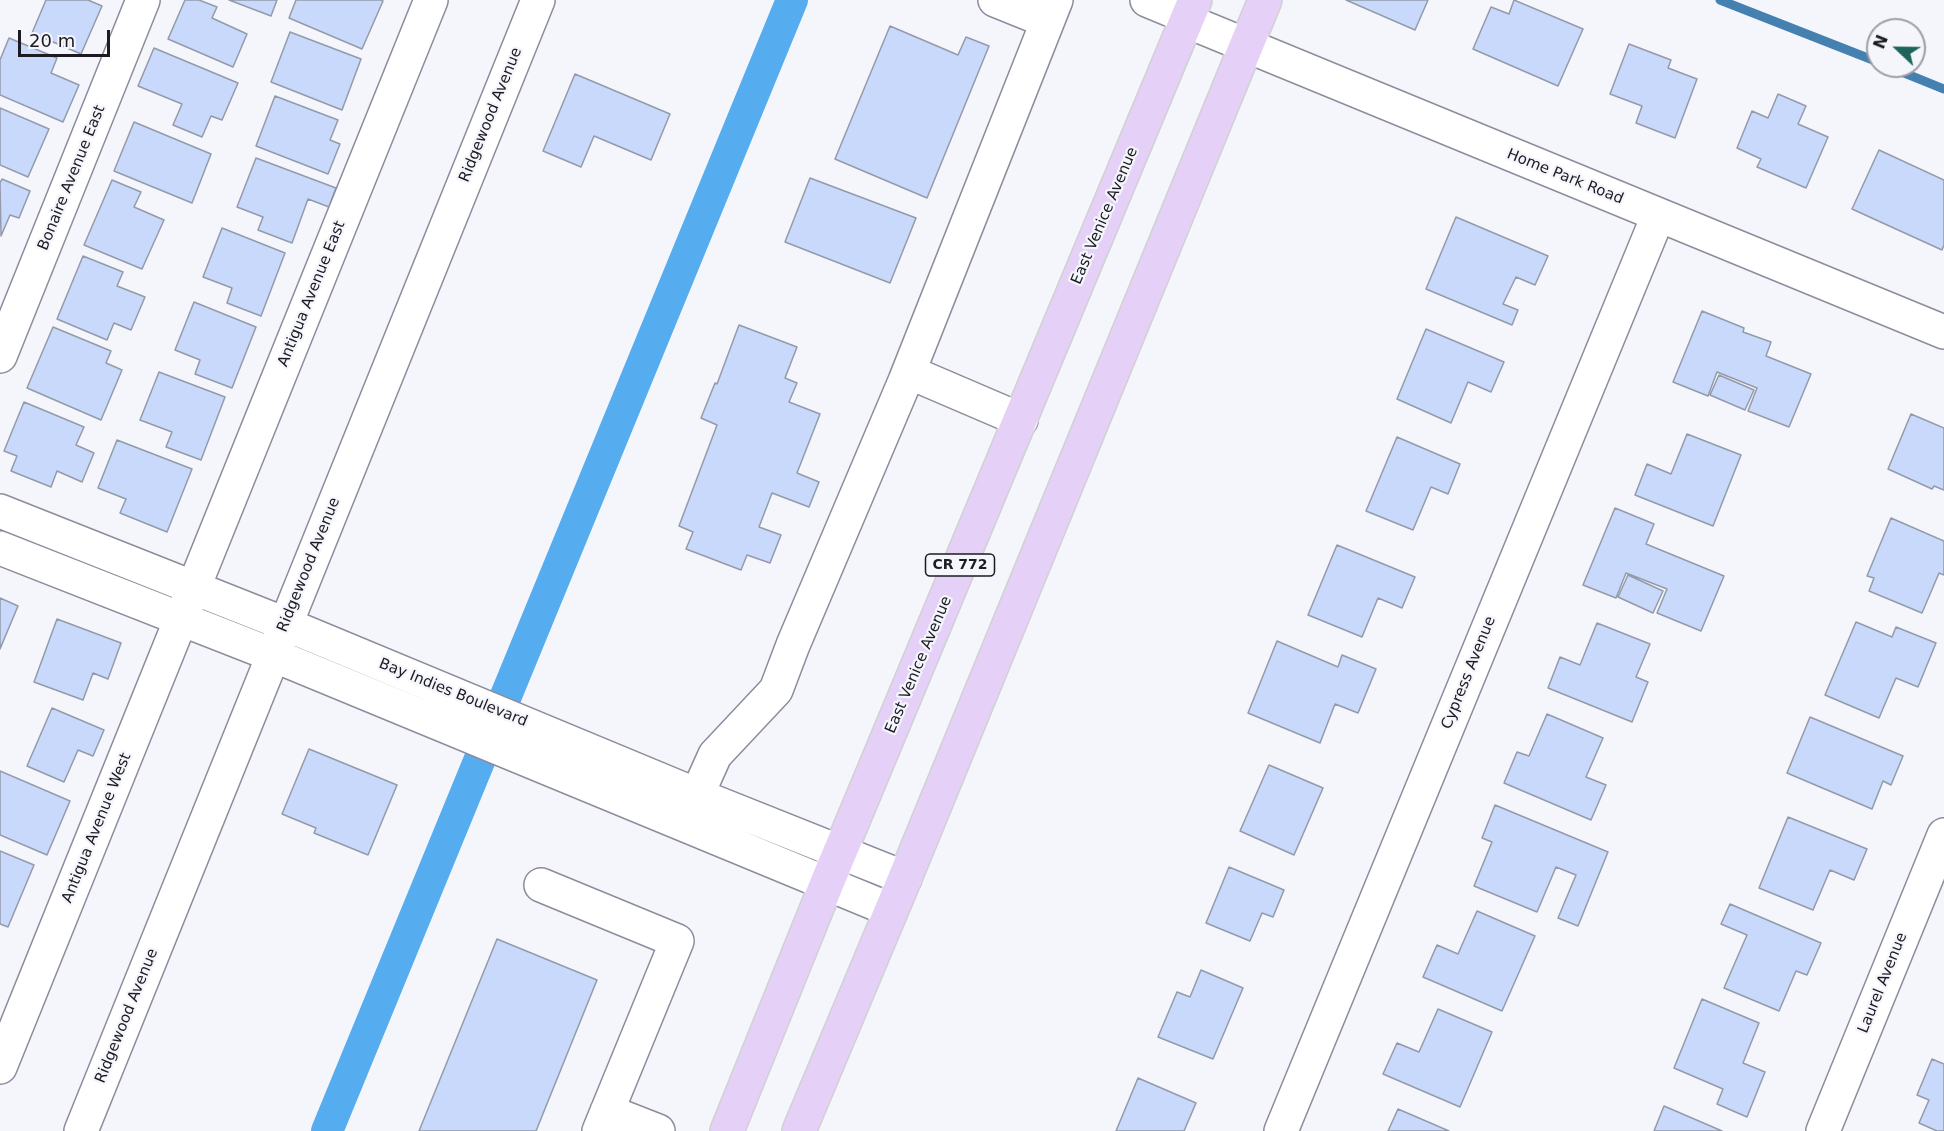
<!DOCTYPE html>
<style>
body{margin:0}
#map{position:relative;width:1944px;height:1131px;overflow:hidden;background:#f5f5fc;font-family:"DejaVu Sans",sans-serif}
canvas{display:block}
.north{position:absolute;left:1866px;top:18px;width:60px;height:60px;box-sizing:border-box;background:#f5f5fc;border:2px solid #9e9ea4;border-radius:50%;rotate:292deg;font-size:16px;font-weight:700;line-height:24px;text-align:center;color:#1b1b21}
.north::after{content:'';display:block;margin:auto;width:21px;height:27px;background:#1e6559;clip-path:polygon(50% 0,100% 100%,50% 72%,0 100%)}
.scale{position:absolute;left:18px;top:30px;width:92px;height:27px;box-sizing:border-box;border:3px solid #1b1b21;border-top:0;padding-left:8px;font-size:18px;line-height:21px;white-space:nowrap;color:#1b1b21;-webkit-text-stroke:4px #f5f5fc;paint-order:stroke}
</style>
<div id="map">
<canvas width="1944" height="1131"></canvas>
<div class="north">N</div>
<div class="scale">20 m</div>
</div>
<script>
const ctx = document.querySelector('canvas').getContext('2d');
ctx.lineJoin = 'round';
const shape = rows => new Path2D(rows.map(r => 'M' + r).join(''));
function strokePath(path, color, width, dash) { ctx.strokeStyle = color; ctx.lineWidth = width; ctx.lineCap = dash ? 'butt' : 'round'; ctx.setLineDash(dash || []); ctx.stroke(path); }
function paint(path, color) { ctx.fillStyle = color; ctx.fill(path, 'evenodd'); }
function label(font, color, halo, rows, align = 'center') {
  ctx.font = font + ' "DejaVu Sans",sans-serif'; ctx.lineWidth = 4.5; ctx.setLineDash([]); ctx.textBaseline = 'middle'; ctx.strokeStyle = halo; ctx.fillStyle = color; for (const [text, x, y, turn = 0] of rows) {
    ctx.save(); ctx.translate(x, y); ctx.rotate((+turn || 0) * Math.PI / 180); ctx.textAlign = isNaN(turn) ? turn : align; if (halo) ctx.strokeText(text, 0, 0); ctx.fillText(text, 0, 0); ctx.restore();
  }
}
strokePath(shape([
 [1720,0,1878,62],
 [1887,66,1944,89]
]), '#4480b0', 9);
strokePath(shape([
 [327,1131,792,0]
]), '#55acee', 32);
const building = shape([
 [46,0,88,0,102,6,81,54,32,33,46,0],
 [185,0,199,0,217,7,212,18,247,34,233,67,168,39,185,0],
 [229,0,277,0,271,16,229,0],
 [296,0,381,0,383,1,362,49,289,18,296,0],
 [1346,0,1428,0,1415,30,1346,0],
 [1514,0,1583,29,1558,86,1473,49,1491,7,1509,14,1514,0],
 [890,26,958,55,966,37,989,46,927,198,835,159,890,26],
 [290,32,361,59,342,110,271,82,290,32],
 [9,38,57,58,51,73,79,85,63,122,0,95,0,60,9,38],
 [1629,44,1671,60,1668,68,1697,79,1675,138,1636,123,1642,106,1610,94,1629,44],
 [154,48,238,83,222,120,211,116,202,137,173,125,182,104,138,86,154,48],
 [575,74,670,114,651,160,594,136,581,167,543,151,575,74],
 [1778,94,1806,106,1798,124,1828,137,1806,188,1757,167,1761,159,1737,148,1752,111,1768,118,1778,94],
 [275,96,338,120,330,140,340,144,328,174,256,146,275,96],
 [0,108,49,129,28,177,0,165,0,108],
 [134,122,211,154,192,203,114,171,134,122],
 [1879,150,1944,180,1944,245,1942,250,1852,209,1879,150],
 [256,158,336,188,329,207,308,199,292,243,258,230,263,217,237,207,256,158],
 [810,178,916,218,890,283,785,242,810,178],
 [2,179,30,191,19,218,10,215,1,236,0,183,2,179],
 [112,180,141,192,134,207,164,220,142,269,84,245,112,180],
 [1456,217,1548,256,1535,285,1516,277,1503,304,1518,310,1512,325,1426,289,1456,217],
 [222,228,285,253,261,316,227,303,232,288,203,277,222,228],
 [83,256,123,272,117,286,145,297,131,330,114,323,107,340,57,319,83,256],
 [194,302,256,327,232,388,195,374,200,360,175,350,194,302],
 [1702,311,1744,328,1743,332,1771,342,1766,356,1811,374,1789,427,1748,411,1757,388,1717,372,1708,396,1673,382,1702,311],
 [739,325,797,347,785,378,797,383,789,402,820,414,797,473,819,482,809,507,772,493,759,527,781,535,770,563,747,555,741,570,686,549,693,532,679,526,717,425,701,418,715,383,717,384,739,325],
 [53,327,111,351,106,363,122,370,101,420,27,388,53,327],
 [1426,329,1504,362,1491,392,1468,382,1451,423,1397,399,1426,329],
 [159,372,225,397,201,460,166,447,172,432,140,420,159,372],
 [1719,375,1754,390,1745,410,1710,395,1719,375],
 [24,402,84,427,76,445,94,453,82,482,57,471,51,487,11,471,17,456,4,451,24,402],
 [1911,414,1944,428,1944,490,1934,486,1932,489,1888,469,1911,414],
 [1687,434,1741,455,1713,526,1635,495,1647,464,1671,474,1687,434],
 [1397,437,1460,464,1448,494,1431,487,1413,530,1366,511,1397,437],
 [117,440,192,469,167,532,120,513,126,499,98,488,117,440],
 [1615,508,1654,524,1646,544,1724,576,1701,631,1657,613,1667,589,1626,573,1616,598,1583,585,1615,508],
 [1891,518,1944,541,1944,575,1939,573,1922,613,1869,591,1874,578,1867,576,1891,518],
 [1337,545,1415,577,1402,608,1378,598,1362,637,1308,615,1337,545],
 [1628,575,1663,591,1653,613,1618,597,1628,575],
 [0,598,18,606,0,649,0,598],
 [57,619,121,643,108,679,93,673,83,700,34,682,57,619],
 [1856,622,1892,637,1896,627,1936,643,1918,687,1896,678,1879,718,1825,695,1856,622],
 [1597,623,1650,644,1636,677,1648,682,1632,722,1548,688,1560,657,1580,665,1597,623],
 [1277,641,1338,667,1342,655,1376,669,1358,713,1335,704,1320,743,1248,713,1277,641],
 [52,708,104,730,93,756,78,750,64,782,27,766,52,708],
 [1547,714,1603,738,1586,777,1606,785,1591,820,1504,783,1517,752,1529,756,1547,714],
 [1810,717,1903,756,1891,785,1883,781,1872,809,1787,773,1810,717],
 [309,749,397,785,368,855,314,833,316,828,282,814,309,749],
 [1269,765,1323,788,1294,855,1240,831,1269,765],
 [0,771,70,801,47,855,0,835,0,771],
 [1495,805,1608,852,1578,926,1558,918,1576,875,1556,867,1537,912,1474,886,1492,842,1482,838,1495,805],
 [1788,817,1867,849,1854,880,1830,870,1813,910,1759,888,1788,817],
 [0,851,34,865,8,927,0,924,0,851],
 [1229,867,1284,890,1273,917,1262,913,1250,941,1206,923,1229,867],
 [1730,904,1821,943,1807,975,1796,971,1779,1011,1724,988,1747,935,1721,924,1730,904],
 [1477,911,1535,936,1502,1011,1423,977,1437,945,1458,954,1477,911],
 [497,939,597,980,536,1131,419,1131,497,939],
 [1201,970,1243,988,1213,1059,1158,1037,1177,992,1190,997,1201,970],
 [1702,999,1759,1023,1743,1063,1765,1072,1747,1117,1717,1104,1723,1089,1674,1068,1702,999],
 [1438,1009,1492,1032,1460,1107,1383,1074,1397,1043,1419,1052,1438,1009],
 [1932,1059,1944,1064,1944,1131,1937,1131,1919,1123,1929,1100,1917,1095,1932,1059],
 [1138,1078,1196,1103,1184,1131,1116,1131,1138,1078],
 [1664,1106,1722,1131,1654,1131,1664,1106],
 [1398,1109,1449,1131,1388,1131,1398,1109]
]);
paint(building, '#c9d9fc');
strokePath(building, '#939baa', 1.5);
const minor = shape([
 [995,0,1047,21],
 [1147,0,1188,17],
 [1187,21,1944,332],
 [0,356,143,0],
 [909,372,1021,420],
 [0,511,285,624,697,795,905,878],
 [0,548,273,655,891,910],
 [697,795,715,755,776,690,793,645,905,381,1056,0],
 [541,885,677,941,599,1131],
 [0,1067,431,0],
 [607,1111,658,1131],
 [81,1131,538,0],
 [1281,1131,1658,216],
 [1823,1131,1944,835]
]);
const major = shape([
 [727,1131,827,883,1195,0],
 [799,1131,905,878,1265,0]
]);
strokePath(minor, '#8d8c9d', 36);
strokePath(major, '#d1d1d3', 36);
strokePath(minor, '#fff', 33);
strokePath(major, '#e5d0f8', 33);
for (const [x, y, w] of [
 [960,565,69]
]) { const box = new Path2D(); box.roundRect(x - w / 2, y - 11, w, 22, 4.5); ctx.fillStyle = '#f5f5fc'; ctx.fill(box); strokePath(box, '#1b1b21', 1.5); }
label('bold 14px', '#1b1b21', null, [
 ["CR 772",960,565]
]);
label('15px', '#1b1b21', '#f5f5fc', [
 ["Ridgewood Avenue",491,115,-68],
 ["Home Park Road",1565,177,22],
 ["Bonaire Avenue East",72,178,-68],
 ["East Venice Avenue",1105,216,-67],
 ["Antigua Avenue East",312,294,-68],
 ["Ridgewood Avenue",309,565,-68],
 ["East Venice Avenue",919,665,-67],
 ["Cypress Avenue",1469,673,-68],
 ["Bay Indies Boulevard",453,693,22],
 ["Antigua Avenue West",97,828,-68],
 ["Laurel Avenue",1883,983,-68],
 ["Ridgewood Avenue",127,1016,-68]
]);
</script>
